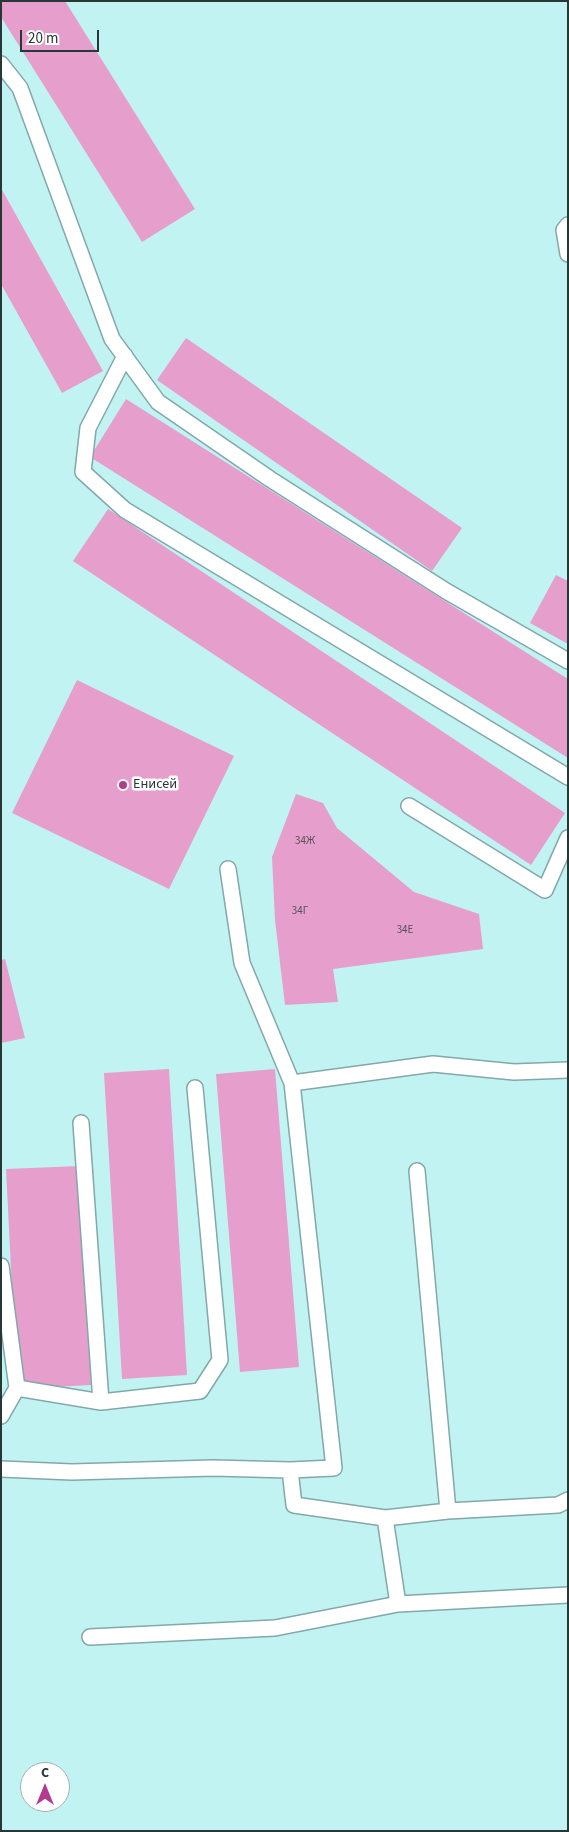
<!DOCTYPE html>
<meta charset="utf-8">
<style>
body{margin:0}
#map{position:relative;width:569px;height:1832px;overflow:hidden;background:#d6fefe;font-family:"Source Sans 3",sans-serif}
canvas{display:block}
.frame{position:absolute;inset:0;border:2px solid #273736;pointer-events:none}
.north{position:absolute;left:20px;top:1762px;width:50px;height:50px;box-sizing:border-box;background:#fff;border:1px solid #a9afaf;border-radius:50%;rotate:0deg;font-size:14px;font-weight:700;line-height:20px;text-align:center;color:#273736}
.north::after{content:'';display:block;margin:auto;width:18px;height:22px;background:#b23a8f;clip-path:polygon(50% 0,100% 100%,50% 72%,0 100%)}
.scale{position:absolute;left:20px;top:30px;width:79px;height:22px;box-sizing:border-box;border:2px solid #273736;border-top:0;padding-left:6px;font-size:15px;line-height:18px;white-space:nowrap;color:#273736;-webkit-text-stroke:4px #fff;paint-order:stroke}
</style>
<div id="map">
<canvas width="569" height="1832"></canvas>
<div class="frame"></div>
<div class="north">С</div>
<div class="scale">20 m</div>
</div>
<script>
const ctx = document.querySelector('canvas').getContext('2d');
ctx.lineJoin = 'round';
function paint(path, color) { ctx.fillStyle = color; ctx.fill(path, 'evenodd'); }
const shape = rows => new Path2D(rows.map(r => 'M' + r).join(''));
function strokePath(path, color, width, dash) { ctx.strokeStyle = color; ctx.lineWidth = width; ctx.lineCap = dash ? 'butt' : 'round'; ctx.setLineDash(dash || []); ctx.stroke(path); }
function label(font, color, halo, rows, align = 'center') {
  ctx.font = font + ' "Source Sans 3",sans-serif'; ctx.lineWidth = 5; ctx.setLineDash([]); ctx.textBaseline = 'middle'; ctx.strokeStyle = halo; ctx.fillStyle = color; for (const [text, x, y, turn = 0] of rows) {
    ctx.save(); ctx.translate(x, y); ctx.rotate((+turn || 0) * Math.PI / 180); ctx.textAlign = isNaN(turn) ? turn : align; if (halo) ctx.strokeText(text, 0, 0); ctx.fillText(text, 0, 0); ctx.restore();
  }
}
paint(shape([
 [1,1,568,1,568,1831,1,1831],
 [30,1772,60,1772,60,1802,30,1802]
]), '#c2f3f3');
paint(shape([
 [1,1,65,1,195,209,142,242,1,17],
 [1,188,103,371,62,393,1,284],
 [186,338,462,528,432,571,157,380],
 [126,399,568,679,568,758,90,457],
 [108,509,565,813,531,865,73,561],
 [556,575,568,581,568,644,530,623],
 [77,680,234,756,169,889,12,813],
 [296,794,323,803,337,828,414,892,479,914,483,949,333,969,338,1002,285,1005,275,920,272,857],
 [5,959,25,1038,1,1043,1,960],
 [169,1069,187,1375,122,1379,104,1073],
 [275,1069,299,1367,240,1372,216,1074],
 [79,1166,91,1385,17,1389,6,1169]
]), '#e69fcc');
const service = shape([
 [1,64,20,88,112,339,158,402,270,479,446,591,568,661],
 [568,225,564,230,568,254],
 [125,356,88,428,83,472,125,510,568,777],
 [409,806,545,890,568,838],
 [228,869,242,963,292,1083],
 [417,1171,448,1511],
 [1,1266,17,1388,1,1416],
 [17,1388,101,1402,81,1123],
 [101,1402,200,1391,220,1360,195,1088],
 [1,1469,72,1472,213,1468,290,1470,294,1505,385,1518,398,1604],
 [290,1470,334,1468,292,1083,433,1064,514,1072,568,1070],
 [385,1518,448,1511,558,1505,568,1500],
 [90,1637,275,1628,398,1604,568,1595]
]);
strokePath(service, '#83a8a8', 18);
strokePath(service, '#fff', 15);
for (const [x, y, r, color] of [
 [123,785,5,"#b23a8f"]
]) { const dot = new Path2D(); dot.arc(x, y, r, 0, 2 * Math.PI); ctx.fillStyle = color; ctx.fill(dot); strokePath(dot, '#fff', 2); }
label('11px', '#57515c', null, [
 ["34Ж",305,842],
 ["34Г",300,912],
 ["34Е",405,931]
]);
label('14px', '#273736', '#fff', [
 ["Енисей",133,785]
], 'left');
</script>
